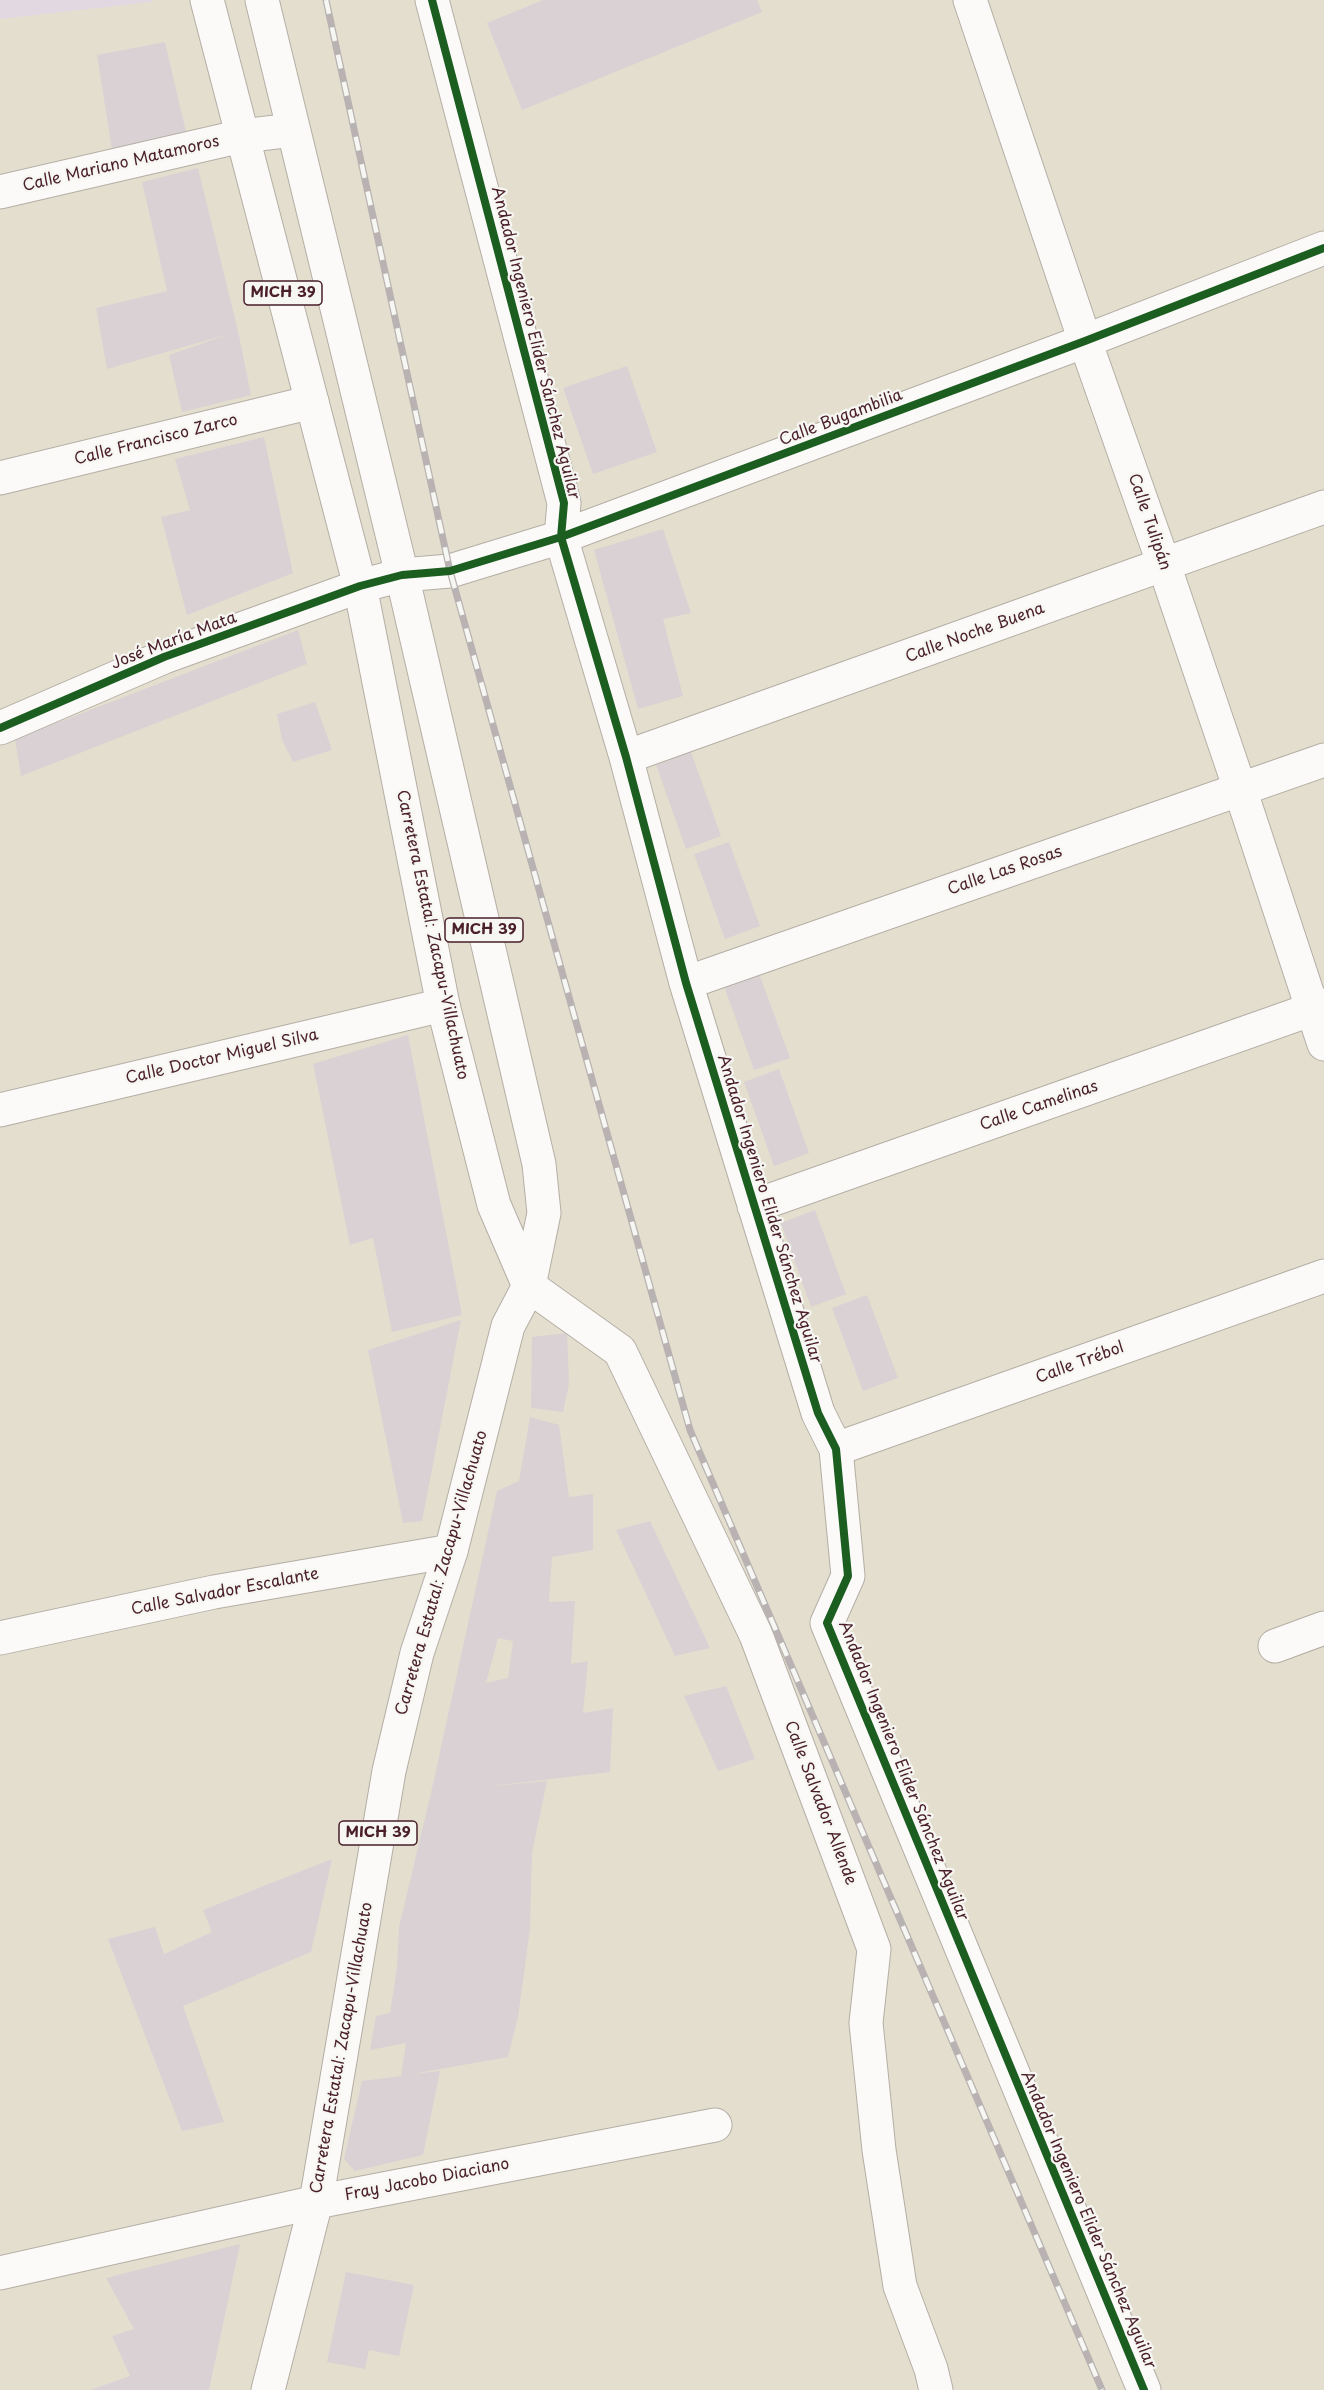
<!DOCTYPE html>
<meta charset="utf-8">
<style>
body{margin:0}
canvas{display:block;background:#e3dece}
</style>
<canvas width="1324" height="2390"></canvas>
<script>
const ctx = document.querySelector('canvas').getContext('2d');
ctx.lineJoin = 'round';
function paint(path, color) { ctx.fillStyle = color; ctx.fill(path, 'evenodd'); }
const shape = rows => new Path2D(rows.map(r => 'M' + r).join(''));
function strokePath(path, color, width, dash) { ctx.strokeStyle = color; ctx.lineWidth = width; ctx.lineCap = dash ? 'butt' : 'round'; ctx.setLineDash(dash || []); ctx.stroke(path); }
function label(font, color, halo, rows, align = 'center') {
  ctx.font = font + ' "Playpen Sans",sans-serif'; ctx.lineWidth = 4.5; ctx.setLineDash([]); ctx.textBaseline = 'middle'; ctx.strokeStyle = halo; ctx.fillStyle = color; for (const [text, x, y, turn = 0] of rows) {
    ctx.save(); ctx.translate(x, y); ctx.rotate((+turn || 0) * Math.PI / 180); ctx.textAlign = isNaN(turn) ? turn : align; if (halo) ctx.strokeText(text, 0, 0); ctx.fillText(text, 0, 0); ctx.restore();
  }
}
paint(shape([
 [0,0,152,0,152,2,0,19]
]), '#e2d8e2');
paint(shape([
 [543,0,757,0,762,12,522,110,487,23],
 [165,42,186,132,112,150,97,55],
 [198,168,238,331,251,395,182,412,169,355,229,334,107,369,96,308,167,291,142,182],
 [627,366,657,452,593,474,563,388],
 [264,437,293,573,187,615,161,517,190,510,175,459],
 [663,529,691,613,663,619,683,696,638,709,594,550],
 [298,630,307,664,21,776,15,739],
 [315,702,332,750,293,762,282,740,277,714],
 [691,752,721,836,686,849,656,765],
 [729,842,760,926,725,939,694,854],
 [759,973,790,1058,754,1070,724,986],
 [408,1035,462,1315,392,1332,373,1238,350,1245,313,1064],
 [779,1069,809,1153,774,1166,744,1082],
 [815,1210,846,1294,811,1307,781,1223],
 [867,1295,898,1378,863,1391,832,1308],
 [461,1320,422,1521,403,1523,368,1350],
 [567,1333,569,1384,563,1412,531,1408,532,1337],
 [530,1417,559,1425,569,1497,593,1494,593,1550,552,1557,549,1602,575,1601,571,1664,588,1661,583,1713,613,1708,610,1772,483,1787,547,1781,532,1853,530,1929,518,2017,508,2057,412,2074,440,2071,423,2155,355,2171,344,2159,362,2081,401,2076,406,2043,370,2050,376,2016,390,2013,397,1967,399,1927,431,1793,497,1491,519,1481],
 [498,1638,513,1641,508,1678,486,1683],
 [650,1521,710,1648,675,1656,616,1530],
 [726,1686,755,1759,718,1771,684,1696],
 [332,1859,311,1952,183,2006,224,2122,182,2131,108,1939,155,1927,164,1954,212,1932,203,1910],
 [240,2244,209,2390,90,2390,130,2376,112,2336,134,2329,106,2278],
 [346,2272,414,2285,399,2356,369,2350,365,2369,327,2362]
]), '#dad1d5');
const minor = shape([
 [432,0,564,503,561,537,626,757,686,983,818,1413,836,1449,848,1576,827,1623,1144,2390],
 [970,0,1085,341,1164,565,1240,789,1324,1044],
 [0,192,242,136,293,130],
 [0,478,312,402],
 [0,728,164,657,360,586,402,575,450,571,561,537,1085,341,1324,248],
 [626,757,1324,507],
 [686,983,1324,760],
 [0,1110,443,1005],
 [754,1206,1324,1005],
 [529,1286,620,1351,756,1635,874,1949,866,2023,879,2150,900,2286,931,2369,936,2390],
 [836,1449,1324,1276],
 [0,1638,214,1592,451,1551],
 [1275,1646,1324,1628],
 [0,2273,316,2202,715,2125]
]);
const major = shape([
 [207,0,360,586,443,1005,494,1205,529,1286],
 [262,0,402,575,539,1164,544,1213,529,1286,508,1326,451,1551,417,1653,389,1771,316,2202,268,2390]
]);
strokePath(minor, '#b5aea5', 35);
strokePath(major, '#b5aea5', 35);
strokePath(minor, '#fbfaf8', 33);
strokePath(major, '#fbfaf8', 33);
const rail = shape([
 [326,0,450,571,690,1430,1102,2390]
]);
strokePath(rail, '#b8b3b2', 7);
strokePath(rail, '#f6f6f2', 4.5, [14]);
strokePath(shape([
 [432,0,564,503,561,537,626,757,686,983,818,1413,836,1449,848,1576,827,1623,1144,2390],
 [0,728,164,657,360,586,402,575,450,571,561,537,1085,341,1324,248]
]), '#1b5e20', 8);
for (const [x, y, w] of [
 [283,293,78],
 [484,930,78],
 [378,1833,78]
]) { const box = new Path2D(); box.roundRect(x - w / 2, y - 12, w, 24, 4.5); ctx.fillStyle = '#f6f6f2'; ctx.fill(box); strokePath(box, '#4a1f2b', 1.5); }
label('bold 15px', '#4a1f2b', null, [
 ["MICH 39",283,293],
 ["MICH 39",484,930],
 ["MICH 39",378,1833]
]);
label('16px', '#4a1f2b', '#f6f6f2', [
 ["Calle Mariano Matamoros",121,164,-13],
 ["Andador Ingeniero Elider Sánchez Aguilar",535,343,76],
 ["Calle Bugambilia",841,418,-21],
 ["Calle Francisco Zarco",156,440,-14],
 ["Calle Tulipán",1149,522,71],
 ["Calle Noche Buena",975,633,-20],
 ["José María Mata",174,641,-21],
 ["Calle Las Rosas",1005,871,-19],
 ["Carretera Estatal: Zacapu-Villachuato",432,935,78],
 ["Calle Doctor Miguel Silva",222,1057,-13],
 ["Calle Camelinas",1039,1106,-19],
 ["Andador Ingeniero Elider Sánchez Aguilar",769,1209,73],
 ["Calle Trébol",1080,1363,-20],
 ["Carretera Estatal: Zacapu-Villachuato",442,1573,-74],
 ["Calle Salvador Escalante",225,1592,-11],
 ["Andador Ingeniero Elider Sánchez Aguilar",903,1771,68],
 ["Calle Salvador Allende",820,1803,69],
 ["Carretera Estatal: Zacapu-Villachuato",342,2048,-80],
 ["Fray Jacobo Diaciano",427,2180,-11],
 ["Andador Ingeniero Elider Sánchez Aguilar",1088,2220,67]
]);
</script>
